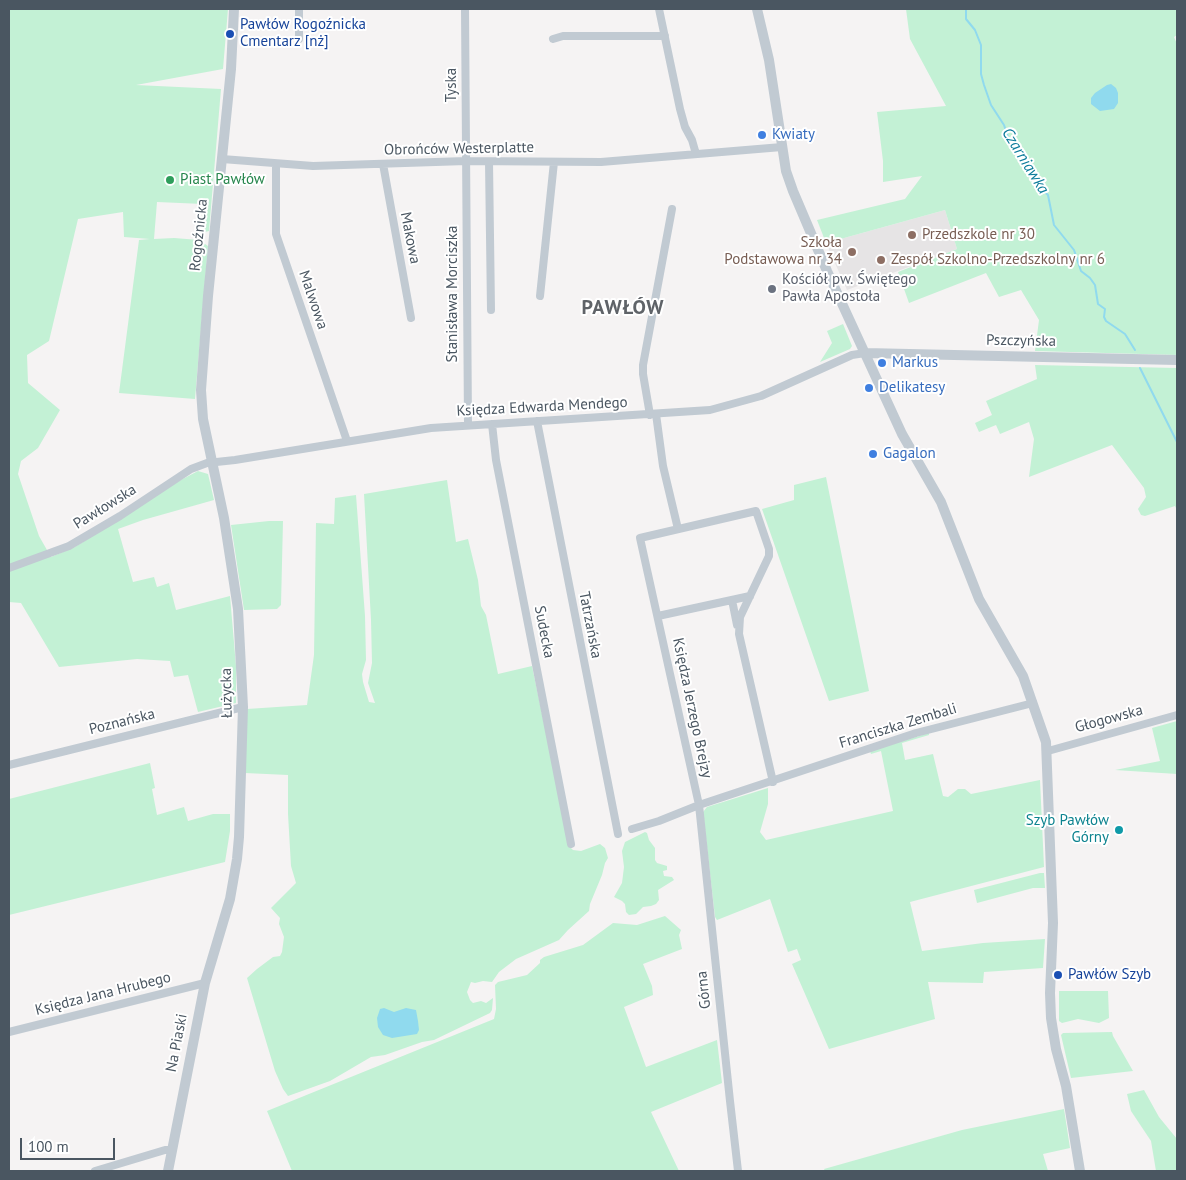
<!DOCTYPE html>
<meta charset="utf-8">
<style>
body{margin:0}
#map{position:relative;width:1186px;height:1180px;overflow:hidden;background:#f5f3f3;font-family:"PT Sans",sans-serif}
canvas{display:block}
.frame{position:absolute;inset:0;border:10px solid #4a5661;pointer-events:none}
.scale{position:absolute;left:20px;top:1138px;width:95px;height:22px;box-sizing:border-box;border:2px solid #4a5661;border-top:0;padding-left:6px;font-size:15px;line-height:18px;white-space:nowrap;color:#4a5661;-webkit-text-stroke:4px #fff;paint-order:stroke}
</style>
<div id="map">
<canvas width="1186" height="1180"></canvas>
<div class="frame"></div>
<div class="scale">100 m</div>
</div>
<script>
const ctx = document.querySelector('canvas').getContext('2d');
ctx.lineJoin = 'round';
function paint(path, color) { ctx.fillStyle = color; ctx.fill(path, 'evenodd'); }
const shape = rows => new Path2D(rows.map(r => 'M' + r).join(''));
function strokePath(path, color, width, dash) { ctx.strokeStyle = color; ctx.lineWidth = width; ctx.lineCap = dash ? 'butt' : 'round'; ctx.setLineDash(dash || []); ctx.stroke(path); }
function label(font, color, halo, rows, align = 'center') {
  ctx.font = font + ' "PT Sans",sans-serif'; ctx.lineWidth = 4; ctx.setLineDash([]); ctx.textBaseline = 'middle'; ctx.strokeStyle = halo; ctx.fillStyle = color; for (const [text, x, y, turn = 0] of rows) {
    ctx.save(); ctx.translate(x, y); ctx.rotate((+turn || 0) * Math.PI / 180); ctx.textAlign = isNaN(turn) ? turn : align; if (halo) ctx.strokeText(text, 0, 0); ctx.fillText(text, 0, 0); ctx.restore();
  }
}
paint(shape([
 [945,210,957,249,847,290,826,243]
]), '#e6e4e5');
paint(shape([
 [9,9,228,9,223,69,136,85,221,89,209,231,201,233,203,204,157,202,154,239,174,238,199,240,208,246,195,399,119,393,139,240,150,239,124,237,123,212,78,219,49,341,27,355,28,383,60,410,38,448,21,461,18,474,39,536,51,557,75,547,177,482,198,471,208,474,214,500,143,520,118,529,133,582,154,577,157,587,169,583,176,610,230,596,236,666,236,703,198,712,188,675,174,677,170,661,137,659,59,667,21,603,9,602],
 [906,9,1177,9,1177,35,1174,37,1177,44,1177,355,1035,351,1039,320,1021,290,999,297,986,273,909,303,898,272,957,249,945,210,826,243,817,220,905,199,922,176,883,182,883,161,877,112,946,106,910,39],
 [843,324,852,346,850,349,820,362,832,343,827,331],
 [1035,365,1177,368,1177,510,1175,506,1145,516,1141,515,1138,509,1146,497,1144,488,1112,445,1029,477,1034,439,1029,422,1000,434,996,425,979,432,975,423,992,415,986,401,1037,379],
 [826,477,869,691,829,701,762,509,794,500,794,485],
 [447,480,456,542,468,539,478,580,481,606,486,615,498,674,532,666,570,847,573,850,581,851,600,844,605,848,608,858,605,863,602,875,590,904,589,911,568,930,559,940,516,959,499,972,492,982,483,981,475,983,471,982,467,992,470,1000,473,1003,481,1001,486,1003,493,998,492,1010,490,1013,434,1040,422,1042,385,1055,371,1057,330,1081,288,1096,283,1089,275,1071,247,978,257,969,273,957,280,956,282,952,284,937,279,924,280,918,271,908,296,883,291,866,288,814,288,775,245,773,247,709,307,705,314,655,316,523,334,524,335,498,356,495,365,616,366,660,362,674,363,682,369,702,375,703,368,683,372,663,371,620,364,494],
 [269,521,283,521,281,605,277,609,244,610,231,525],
 [1177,721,1177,774,1115,770,1160,761,1152,728],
 [929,733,929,735,902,743,905,760,933,754,943,796,948,797,958,789,965,789,971,794,1040,780,1044,867,910,902,922,951,983,943,1045,939,1043,968,984,972,983,983,928,982,935,1019,829,1049,792,964,801,960,797,949,788,952,770,899,717,920,715,917,703,812,707,807,768,788,768,804,760,832,766,840,893,811,881,751,871,754,870,751],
 [150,763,155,788,152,789,157,815,184,807,188,821,213,814,230,814,230,831,225,862,9,915,9,799],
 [645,832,647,833,649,840,655,848,655,860,657,863,667,866,667,870,663,871,664,876,672,877,674,880,658,890,659,900,656,904,651,906,643,907,636,914,629,915,626,912,625,904,622,901,614,897,622,883,624,867,622,851,625,842],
 [1040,873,1044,873,1045,888,1033,888,977,903,974,890],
 [665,916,681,930,679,935,682,949,643,964,652,986,653,995,624,1007,646,1067,717,1040,722,1083,651,1112,679,1171,292,1171,267,1111,494,1019,496,1009,495,985,498,982,527,975,540,963,540,960,544,957,583,945,613,923,637,925],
 [1059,991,1108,991,1109,1018,1099,1023,1078,1019,1062,1023,1059,1021],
 [1112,1032,1113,1036,1133,1071,1071,1078,1061,1035,1063,1033],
 [1144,1090,1159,1117,1177,1139,1177,1171,1156,1171,1151,1141,1131,1111,1127,1094],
 [1064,1109,1070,1148,1043,1154,1048,1171,825,1171,824,1169,962,1130]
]), '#c3f1d5');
paint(shape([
 [1111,84,1116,88,1118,93,1118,103,1114,109,1100,111,1091,104,1091,98,1095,93,1107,85],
 [384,1008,394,1012,406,1008,416,1010,418,1021,419,1030,417,1034,392,1038,383,1035,378,1027,377,1018,380,1009]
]), '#90daee');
strokePath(shape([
 [966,9,966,19,975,30,981,45,981,74,984,85,991,105,1004,125,1011,146,1038,186,1048,195,1054,225,1074,250,1081,271,1090,278,1095,285,1098,304,1105,309,1104,317,1106,321,1125,334,1135,350],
 [1140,368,1177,442]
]), '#90daee', 2);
strokePath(shape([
 [465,9,468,425],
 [659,9,680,109,685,127,692,140,696,154],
 [299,39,299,9],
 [553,39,563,36,665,36],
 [222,159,313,166,466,161,601,162,782,147],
 [489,162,491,310],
 [276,164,276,234,347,441],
 [383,164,411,318],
 [540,296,554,162],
 [656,414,663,466,678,529],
 [650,415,643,374,643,365,672,209],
 [537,421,618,834],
 [492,424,496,460,571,844],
 [9,568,69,546,120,516,191,469,207,463,235,460,431,428,710,410,761,396,852,355,865,353],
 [732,600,737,625],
 [658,616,750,596],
 [1048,751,1177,715],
 [9,765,243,707],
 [632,829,659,821,699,805,916,733,1033,703],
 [9,1032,205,983],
 [95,1171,165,1150,172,1150],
 [738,1171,730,1101,699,805,640,538,756,511,769,549,769,556,740,617,739,634,773,782]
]), '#c1cad2', 8);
strokePath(shape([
 [757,9,769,60,786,171,793,191,827,271,902,434,941,502,979,599,1023,676,1046,742,1053,923,1050,993,1051,1018,1056,1049,1066,1086,1080,1171],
 [865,353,1177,360],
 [168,1171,205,983,230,899,237,859,239,837,243,707,238,609,224,518,203,419,201,390,208,296,231,69,234,9]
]), '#c1cad2', 10);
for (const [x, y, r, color] of [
 [230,34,5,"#1a4fb4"],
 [762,135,5,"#3f7fe0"],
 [170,180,5,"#2e9e5b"],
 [912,235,5,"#8d6e63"],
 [852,252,5,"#8d6e63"],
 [881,260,5,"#8d6e63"],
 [772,289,5,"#6b7280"],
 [882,363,5,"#3f7fe0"],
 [869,388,5,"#3f7fe0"],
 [873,454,5,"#3f7fe0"],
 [1119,830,5,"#0f9aa8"],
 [1058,975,5,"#1a4fb4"]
]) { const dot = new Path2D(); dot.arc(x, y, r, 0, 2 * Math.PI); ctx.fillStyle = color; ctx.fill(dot); strokePath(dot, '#fff', 2); }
label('15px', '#164399', '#fff', [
 ["Pawłów Rogoźnicka",240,25],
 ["Cmentarz [nż]",240,42],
 ["Pawłów Szyb",1068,975]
], 'left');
label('15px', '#4a5661', '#fff', [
 ["Tyska",452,85,-90],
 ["Obrońców Westerplatte",459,149,-1],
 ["Rogoźnicka",199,235,-84],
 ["Makowa",410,238,79],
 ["Stanisława Morciszka",453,294,-90],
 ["Malwowa",313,300,71],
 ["Pszczyńska",1021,341,1],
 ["Księdza Edwarda Mendego",542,407,-3],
 ["Pawłowska",105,507,-32],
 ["Tatrzańska",590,625,79],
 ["Sudecka",544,632,79],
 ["Łużycka",227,693,-91],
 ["Księdza Jerzego Brejzy",692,708,78],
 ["Głogowska",1109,719,-15],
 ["Poznańska",122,722,-14],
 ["Franciszka Zembali",898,726,-17],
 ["Górna",704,990,-96],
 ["Księdza Jana Hrubego",103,994,-14],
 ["Na Piaski",177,1043,-79]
]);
label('15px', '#366cbe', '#fff', [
 ["Kwiaty",772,135],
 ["Markus",892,363],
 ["Delikatesy",879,388],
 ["Gagalon",883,454]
], 'left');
label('15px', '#27864d', '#fff', [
 ["Piast Pawłów",180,180]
], 'left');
label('15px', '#785e54', '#fff', [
 ["Przedszkole nr 30",922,235],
 ["Szkoła",842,243,"right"],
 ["Podstawowa nr 34",842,260,"right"],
 ["Zespół Szkolno-Przedszkolny nr 6",891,260]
], 'left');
label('15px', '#5b616d', '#fff', [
 ["Kościół pw. Świętego",782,280],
 ["Pawła Apostoła",782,297]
], 'left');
label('15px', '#0d838f', '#fff', [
 ["Szyb Pawłów",1109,821],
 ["Górny",1109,838]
], 'right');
label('italic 16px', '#0c7c9b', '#fff', [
 ["Czarniawka",1025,161,58]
]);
ctx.letterSpacing = '1px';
label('bold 20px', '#5f6368', '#fff', [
 ["PAWŁÓW",623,308]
]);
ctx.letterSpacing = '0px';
</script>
